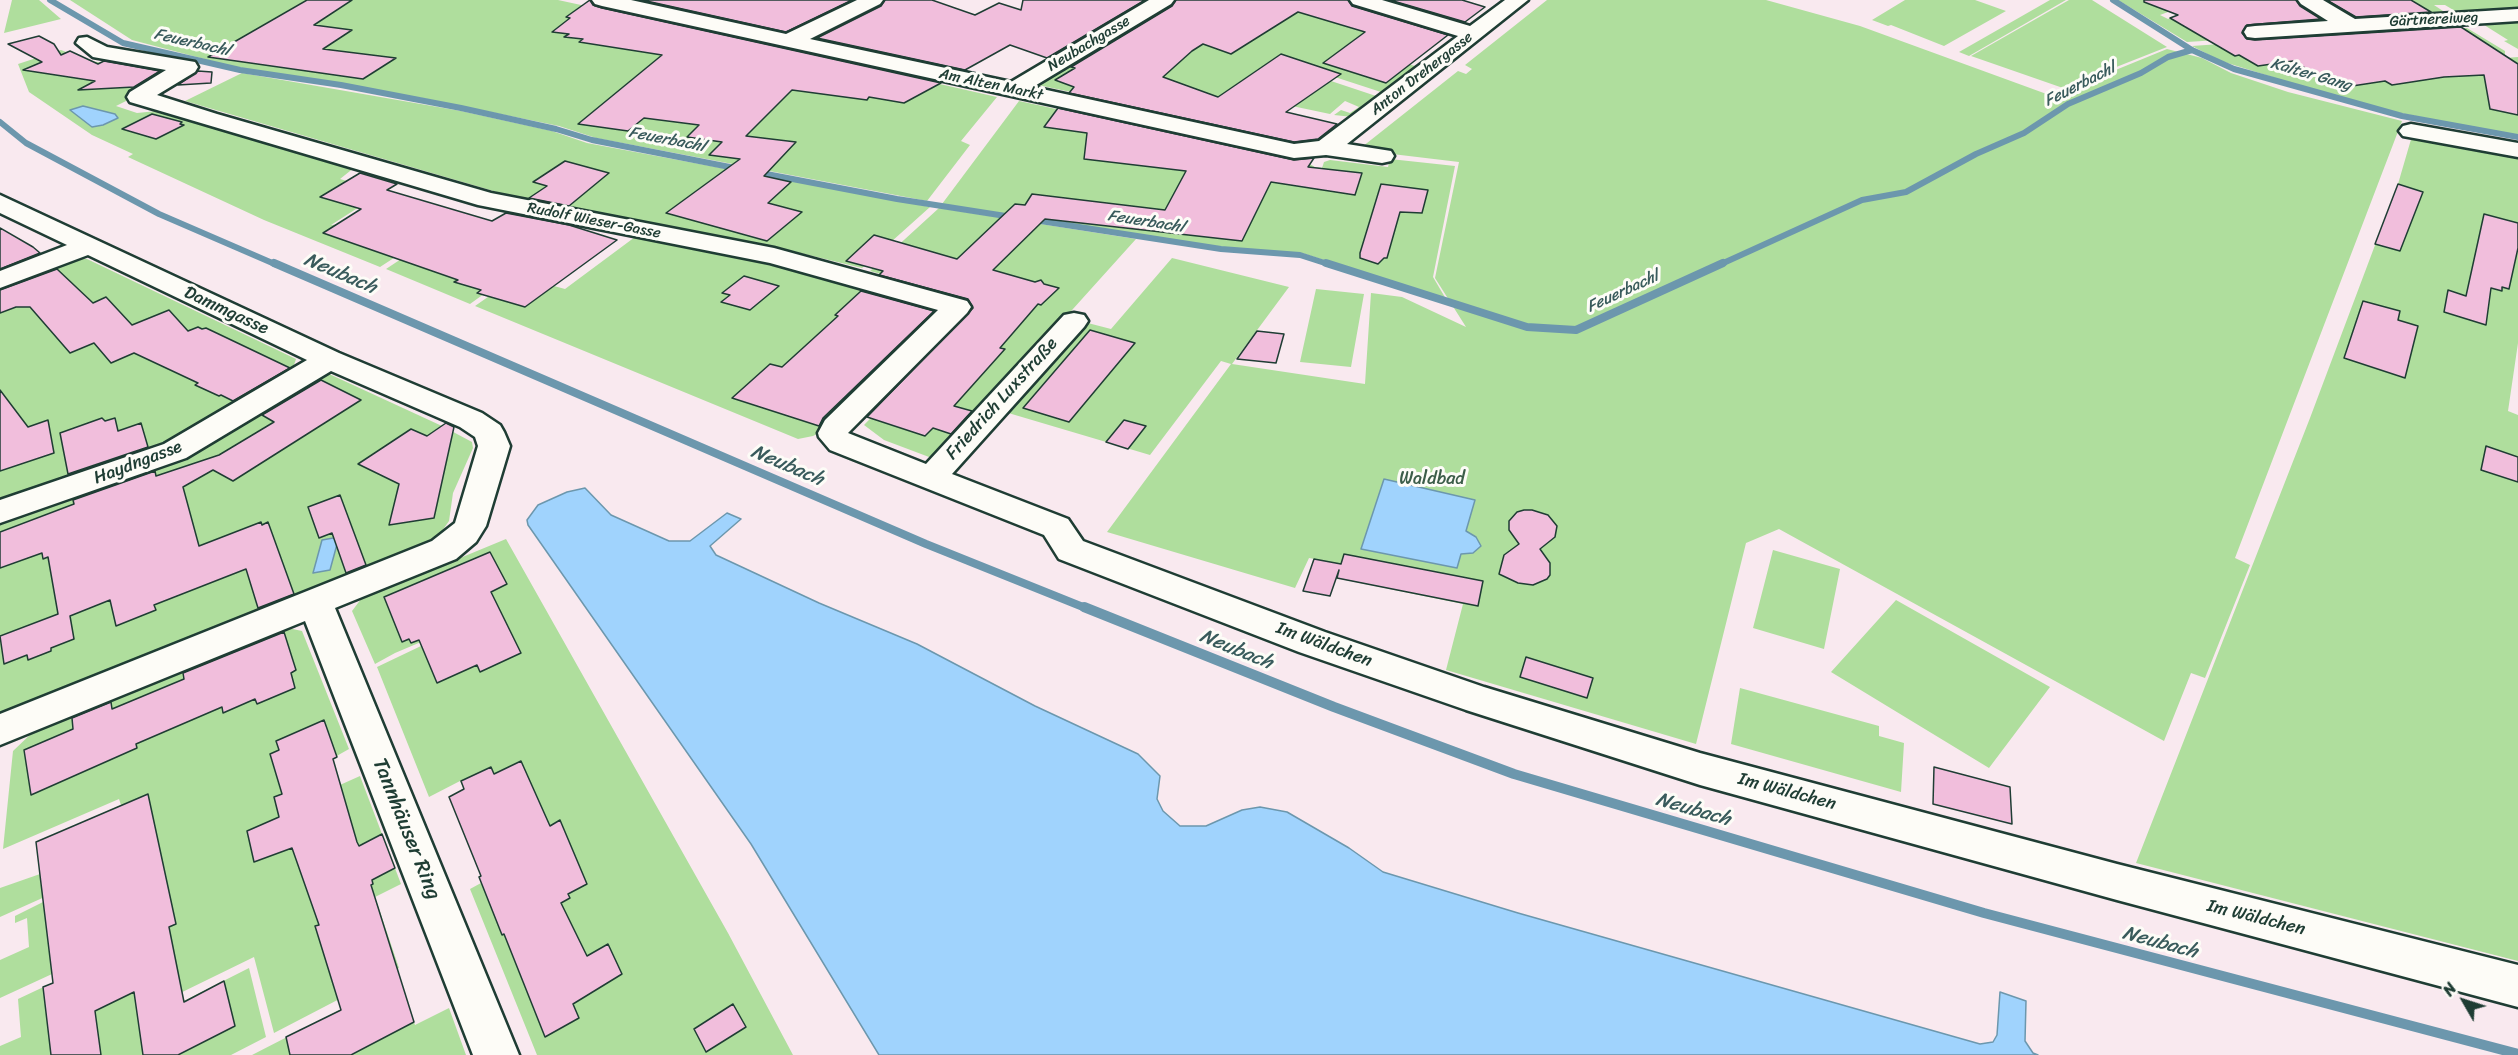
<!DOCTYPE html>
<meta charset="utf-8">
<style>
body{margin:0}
#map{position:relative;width:2518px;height:1055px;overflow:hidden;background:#f9e9ef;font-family:Sriracha,sans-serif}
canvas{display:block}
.north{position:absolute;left:2434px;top:971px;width:60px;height:60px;-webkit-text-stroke:4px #fdfcf7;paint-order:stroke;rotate:309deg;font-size:16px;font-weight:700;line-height:24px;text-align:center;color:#1f3d34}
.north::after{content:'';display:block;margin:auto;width:21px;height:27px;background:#1f3d34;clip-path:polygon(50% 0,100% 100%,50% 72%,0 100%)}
</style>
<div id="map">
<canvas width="2518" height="1055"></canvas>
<div class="north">N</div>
</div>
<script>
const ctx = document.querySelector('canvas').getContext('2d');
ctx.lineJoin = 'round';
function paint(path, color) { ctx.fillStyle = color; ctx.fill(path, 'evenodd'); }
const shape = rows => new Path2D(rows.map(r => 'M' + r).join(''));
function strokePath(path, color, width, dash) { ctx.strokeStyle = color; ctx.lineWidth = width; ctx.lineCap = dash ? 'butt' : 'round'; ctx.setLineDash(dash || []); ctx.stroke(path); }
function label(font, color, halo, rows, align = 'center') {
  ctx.font = font + ' Sriracha,sans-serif'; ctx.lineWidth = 6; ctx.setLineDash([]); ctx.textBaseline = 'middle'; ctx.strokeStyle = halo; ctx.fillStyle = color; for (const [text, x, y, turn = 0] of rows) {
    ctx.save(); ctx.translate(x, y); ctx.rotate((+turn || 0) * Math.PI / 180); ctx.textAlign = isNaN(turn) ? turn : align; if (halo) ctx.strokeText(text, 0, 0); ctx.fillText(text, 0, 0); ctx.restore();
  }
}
paint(shape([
 [12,0,39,0,61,19,4,33],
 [70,0,558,0,715,34,658,81,634,78,626,85,661,90,724,36,773,47,715,105,754,111,761,104,729,100,781,48,997,97,961,141,970,145,927,201,596,138,559,126,422,98,231,66,132,40],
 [1183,0,1332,0,1331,22,1412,47,1344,47,1324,63,1383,56,1418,67,1384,93,1301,66,1294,71,1269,62,1247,77,1306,98,1331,81,1379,97,1353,117,1334,115,1341,110,1350,113,1359,107,1345,101,1330,114,1235,94,1197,113,1320,139,1309,143,1038,85],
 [1547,0,1766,0,1860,26,2052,96,2167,49,2202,58,2231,73,2288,92,2402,121,2235,558,2250,565,2205,678,2191,673,2164,741,1779,529,1746,543,1696,744,1446,670,1463,604,1336,578,1340,564,1309,558,1295,588,1107,532,1231,364,1221,361,1150,455,1005,412,1084,322,1111,329,1172,258,1289,287,1232,364,1365,384,1371,293,1402,297,1466,327,1435,278,1459,162,1367,151,1362,147,1458,71,1466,74,1472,69,1465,65],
 [1905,0,1975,0,2006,11,1944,46,1891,25,1888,26,1872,20],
 [2050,0,2066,0,1969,56,1959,52],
 [2069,0,2092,0,2167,47,2063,88,1971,56],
 [2118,0,2200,0,2160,15,2168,19,2196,8,2242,0,2302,0,2310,5,2282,16,2262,20,2275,26,2245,27,2250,31,2233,39,2187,42],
 [2316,0,2518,0,2518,10,2471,13,2467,10,2455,11,2445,5,2434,5,2443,11,2438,14,2356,18,2338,13],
 [2518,21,2518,49,2504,41,2508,40,2481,23],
 [2403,27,2409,31,2467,28,2505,51,2505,58,2518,57,2518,83,2487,92,2490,109,2518,115,2518,136,2390,111,2317,91,2221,61,2192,46,2234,43,2239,55,2271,65,2290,62,2306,73,2349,66,2273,38,2306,38,2317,36,2311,32,2352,30,2391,57,2405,55,2367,29],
 [61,50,66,52,70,51,91,61,165,73,127,96,126,101,116,106,137,113,157,111,355,167,340,179,347,181,321,197,350,206,374,191,381,193,331,225,463,213,380,267,264,220,128,157,133,154,92,135,29,92,18,64],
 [242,73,461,111,552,131,587,143,930,207,862,268,763,244,507,195,185,101],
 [1019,101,1308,163,1315,167,1322,168,1324,162,1330,160,1388,167,1390,159,1455,166,1433,277,1446,299,1302,253,1223,248,942,204],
 [2412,136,2518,154,2518,343,2508,411,2518,415,2518,961,2136,863,2310,418,2398,184],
 [939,208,1136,239,937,460,884,440,864,425,983,303,870,271],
 [460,220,567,234,470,304,386,269],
 [635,237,761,263,855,287,933,309,936,317,819,433,813,436,798,439,475,306,515,278,495,298,525,307,554,286,565,289],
 [75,259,87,259,296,359,293,368,171,443,0,502,0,288],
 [1316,289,1364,294,1351,367,1300,362],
 [327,373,442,426,472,442,473,448,453,493,449,521,442,531,427,542,384,560,0,713,0,523],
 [506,539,728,933,793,1055,537,1055,470,889,481,883,479,877,490,871,472,854,449,797,464,789,460,781,429,797,377,667,421,646,424,652,503,617,499,609,395,653,375,664,352,611,361,599],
 [1773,550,1840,569,1824,649,1753,628],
 [1896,600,2050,687,1989,768,1831,672],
 [288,628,302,631,349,749,319,766,322,793,360,776,401,884,375,897,399,968,274,1033,254,957,168,999,170,1008,249,968,266,1037,231,1055,0,1055,0,1046,21,1037,18,999,169,928,167,921,0,998,0,960,29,947,27,918,15,923,15,916,125,861,0,917,0,888,40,874,87,820,121,805,119,799,3,849,13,751,34,731],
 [1740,688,1879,726,1879,736,1904,743,1901,792,1731,744],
 [400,979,415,1025,449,1008,466,1055,252,1055]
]), '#afde9d');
const water = shape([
 [83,106,115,114,118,118,103,125,92,127,70,110,83,106],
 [1384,479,1475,500,1466,531,1476,537,1481,546,1473,553,1461,554,1457,568,1361,549,1384,479],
 [585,488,611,515,669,541,690,541,727,513,741,519,710,546,716,555,819,603,917,644,1035,706,1138,754,1160,776,1157,799,1163,811,1180,826,1206,826,1242,810,1260,807,1287,812,1349,848,1383,872,1518,913,1980,1044,1993,1042,1997,1035,2000,992,2026,1001,2025,1041,2033,1053,2038,1055,879,1055,751,844,528,525,527,520,538,505,567,492,585,488],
 [339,537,330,570,313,573,322,540,339,537]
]);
paint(water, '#a0d3fd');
strokePath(water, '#6c97ad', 1.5);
strokePath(shape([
 [50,0,123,43,240,70,341,85,461,108,556,129,592,140,740,169],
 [2113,0,2192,50,2234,69,2402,116,2518,137],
 [0,122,26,143,159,214,277,265],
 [756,172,897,199,1012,217],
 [1034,220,1221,249,1300,255,1331,265],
 [1719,265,1862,200,1906,192,1976,154,2024,133,2068,104,2141,73,2168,57,2192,50]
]), '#6c97ad', 6);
strokePath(shape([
 [274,263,926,544,1088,609],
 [1326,263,1527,327,1576,330,1723,263]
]), '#6c97ad', 8);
strokePath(shape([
 [1084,607,1334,707,1514,774,1984,913,2518,1054]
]), '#6c97ad', 10);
const building = shape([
 [307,0,352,0,314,25,352,30,323,49,396,58,363,79,208,57,307,0],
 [590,0,593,5,602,8,941,83,904,103,869,97,867,100,792,90,746,136,796,142,764,176,791,182,768,203,802,212,767,241,666,213,740,159,709,155,722,142,687,137,699,125,644,118,628,131,578,124,662,55,579,42,583,39,564,37,569,34,552,32,570,18,566,17,590,0],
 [642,0,852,0,786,32,642,0],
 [885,0,932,0,975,15,999,3,1021,10,1023,0,1145,0,1047,58,1010,45,965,70,817,38,881,6,885,0],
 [1176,0,1348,0,1352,6,1448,35,1386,83,1323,63,1365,32,1298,12,1231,54,1203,44,1192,51,1163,77,1218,97,1281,54,1341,74,1286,112,1337,124,1318,139,1294,142,1069,93,1074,87,1055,80,1075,68,1071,67,1172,6,1176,0],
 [1390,0,1462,0,1485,7,1465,22,1390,0],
 [2144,0,2296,0,2300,6,2321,19,2247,25,2242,33,2247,39,2255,40,2461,27,2518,64,2518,115,2490,109,2484,75,2444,77,2392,85,2385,81,2339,88,2293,61,2258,66,2239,55,2235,56,2170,18,2178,15,2144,2,2144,0],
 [2327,0,2411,0,2431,12,2356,17,2327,0],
 [39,36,54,44,61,55,70,51,98,64,104,61,160,71,134,87,78,90,95,81,23,70,42,62,8,44,39,36],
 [198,71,212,72,211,83,178,85,198,71],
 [1058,108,1294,160,1314,158,1308,167,1362,173,1355,195,1271,182,1242,241,1045,219,993,270,1035,282,1041,280,1044,284,1059,288,1041,305,1038,304,1000,348,1005,349,954,406,972,411,951,434,933,428,925,436,867,417,973,308,968,299,879,275,883,271,846,261,874,235,957,259,1015,204,1025,205,1032,194,1165,210,1186,171,1084,159,1087,133,1044,127,1058,108],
 [152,114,182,122,180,124,184,125,156,139,122,129,152,114],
 [565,161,609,173,569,206,529,198,547,186,533,182,565,161],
 [360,173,397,184,387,190,492,221,506,213,569,225,617,240,525,307,477,293,481,290,454,282,458,280,323,233,361,209,320,197,360,173],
 [1381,184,1428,190,1422,213,1400,212,1387,258,1384,258,1378,264,1360,258,1360,253,1381,184],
 [2398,184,2423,192,2400,251,2375,244,2398,184],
 [2484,214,2518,223,2518,248,2509,289,2502,287,2502,291,2491,288,2486,325,2444,312,2448,290,2466,296,2484,214],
 [0,228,33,247,40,253,0,269,0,228],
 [57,269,93,303,106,297,132,325,169,310,188,331,198,327,202,329,206,328,290,368,233,401,221,395,219,396,195,385,198,383,134,353,111,363,94,343,70,353,30,307,16,307,0,313,0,290,57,269],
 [744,276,779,286,750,310,721,302,730,295,722,293,744,276],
 [861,291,934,311,823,418,819,426,732,398,770,364,782,367,838,316,835,315,861,291],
 [2363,301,2400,311,2398,320,2418,326,2405,378,2344,358,2363,301],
 [1090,330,1135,343,1069,422,1023,408,1090,330],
 [1257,331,1284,334,1276,363,1237,359,1257,331],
 [321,380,361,400,233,481,213,470,183,487,199,546,261,522,262,525,268,522,294,594,258,608,246,569,154,605,156,610,116,626,110,600,70,616,74,639,51,648,51,651,28,660,27,655,4,664,0,636,58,614,48,557,43,559,42,553,0,568,0,532,74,504,73,500,155,471,156,476,219,455,274,422,262,415,321,380],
 [0,390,28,427,48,420,54,453,0,471,0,390],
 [102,418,105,421,115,418,118,431,141,423,148,447,68,474,60,433,102,418],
 [1124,420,1146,426,1128,449,1106,442,1124,420],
 [446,423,454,427,434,518,389,525,399,484,358,464,411,429,427,436,446,423],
 [2486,446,2518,457,2518,482,2481,470,2486,446],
 [340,495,366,565,346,573,332,533,319,538,308,507,340,495],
 [1524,510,1532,510,1548,515,1557,526,1555,537,1540,549,1550,563,1550,575,1547,579,1533,585,1518,583,1499,574,1504,555,1519,544,1509,530,1509,521,1517,512,1524,510],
 [490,552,507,584,491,592,521,653,480,672,477,665,437,683,419,640,411,643,409,639,402,642,384,597,490,552],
 [1344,554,1483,581,1478,606,1337,578,1339,570,1330,596,1303,591,1314,559,1341,564,1344,554],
 [284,632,296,670,291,673,295,688,257,704,255,699,223,713,222,707,136,744,137,748,31,795,24,750,73,729,72,718,111,702,112,709,184,679,183,673,284,632],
 [1526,657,1593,678,1587,698,1520,677,1526,657],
 [324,720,337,757,333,759,357,842,359,846,382,834,395,868,372,880,373,884,371,885,414,1022,351,1055,290,1055,286,1037,341,1010,315,926,319,925,292,848,254,862,247,831,279,817,274,797,282,794,270,754,279,750,276,741,324,720],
 [521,761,550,826,560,820,587,884,568,894,570,898,561,903,587,956,608,944,622,974,573,1004,579,1018,545,1037,504,934,502,935,479,877,481,876,449,797,464,789,461,781,491,767,494,774,521,761],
 [1934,767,2010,787,2012,824,1933,804,1934,767],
 [148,794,176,924,169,927,184,1002,224,981,235,1026,178,1055,143,1055,134,992,95,1011,101,1055,51,1055,43,987,53,983,36,842,148,794],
 [733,1004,746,1027,706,1052,694,1029,733,1004]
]);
paint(building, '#f1bedc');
strokePath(building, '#1f3d34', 1.5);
const minor = shape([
 [592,0,631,0,786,34,857,0,883,0,880,4,810,39,1011,82,1149,0,1174,0,1171,4,1033,87,1294,144,1319,141,1458,36,1353,4,1350,0,1382,0,1470,26,1505,0,1528,0,1347,144,1391,151,1394,156,1391,161,1382,163,1326,155,1294,158,602,6,595,4,592,0],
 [2298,0,2323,0,2355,19,2518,9,2518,21,2255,38,2247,37,2244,32,2247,27,2255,26,2328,21,2301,4,2298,0],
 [87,37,107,47,195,62,198,67,195,72,157,95,217,114,491,193,774,248,967,301,971,307,967,313,848,433,926,464,1064,315,1074,313,1084,315,1088,321,1084,327,952,474,1068,519,1083,541,1325,632,1484,687,1700,753,2117,864,2518,965,2518,1007,2117,900,1700,785,1466,710,1299,652,1059,559,1044,535,830,450,819,437,818,433,825,420,938,310,770,263,478,205,130,102,127,97,130,92,166,70,93,57,76,43,79,38,87,37],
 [2411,124,2518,143,2518,157,2403,136,2399,131,2403,126,2411,124],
 [0,195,339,353,482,413,500,425,504,432,510,446,486,526,476,542,456,559,335,608,519,1055,473,1055,305,621,0,745,0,714,432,541,455,523,478,446,475,437,460,427,331,371,186,458,0,523,0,500,164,444,307,360,88,255,0,288,0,271,67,245,0,213,0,195]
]);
strokePath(minor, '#1f3d34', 5);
paint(minor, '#fdfcf7');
label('15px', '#1f3d34', '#fdfcf7', [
 ["Gärtnereiweg",2434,20,-3],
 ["Neubachgasse",1089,44,-31],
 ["Anton Drehergasse",1422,74,-38],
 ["Am Alten Markt",991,85,12],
 ["Rudolf Wieser-Gasse",594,221,11]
]);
label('italic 16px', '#395b5c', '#fdfcf7', [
 ["Feuerbachl",192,43,13],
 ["Kalter Gang",2311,75,16],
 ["Feuerbachl",2080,85,-27],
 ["Feuerbachl",667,140,11],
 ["Feuerbachl",1146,222,9],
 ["Feuerbachl",1623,292,-25]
]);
label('18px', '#1f3d34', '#fdfcf7', [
 ["Dammgasse",226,311,25],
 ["Friedrich Luxstraße",1002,399,-48],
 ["Haydngasse",138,463,-21],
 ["Im Wäldchen",1324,645,20],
 ["Im Wäldchen",1787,792,15],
 ["Im Wäldchen",2256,918,14]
]);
label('18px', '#3c5d49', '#fdfcf7', [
 ["Waldbad",1432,479]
]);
label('italic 20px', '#395b5c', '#fdfcf7', [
 ["Neubach",340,274,23],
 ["Neubach",787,466,23],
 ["Neubach",1236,650,22],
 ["Neubach",1693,810,16],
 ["Neubach",2160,943,15]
]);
label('21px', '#1f3d34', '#fdfcf7', [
 ["Tannhäuser Ring",406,829,68]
]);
</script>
